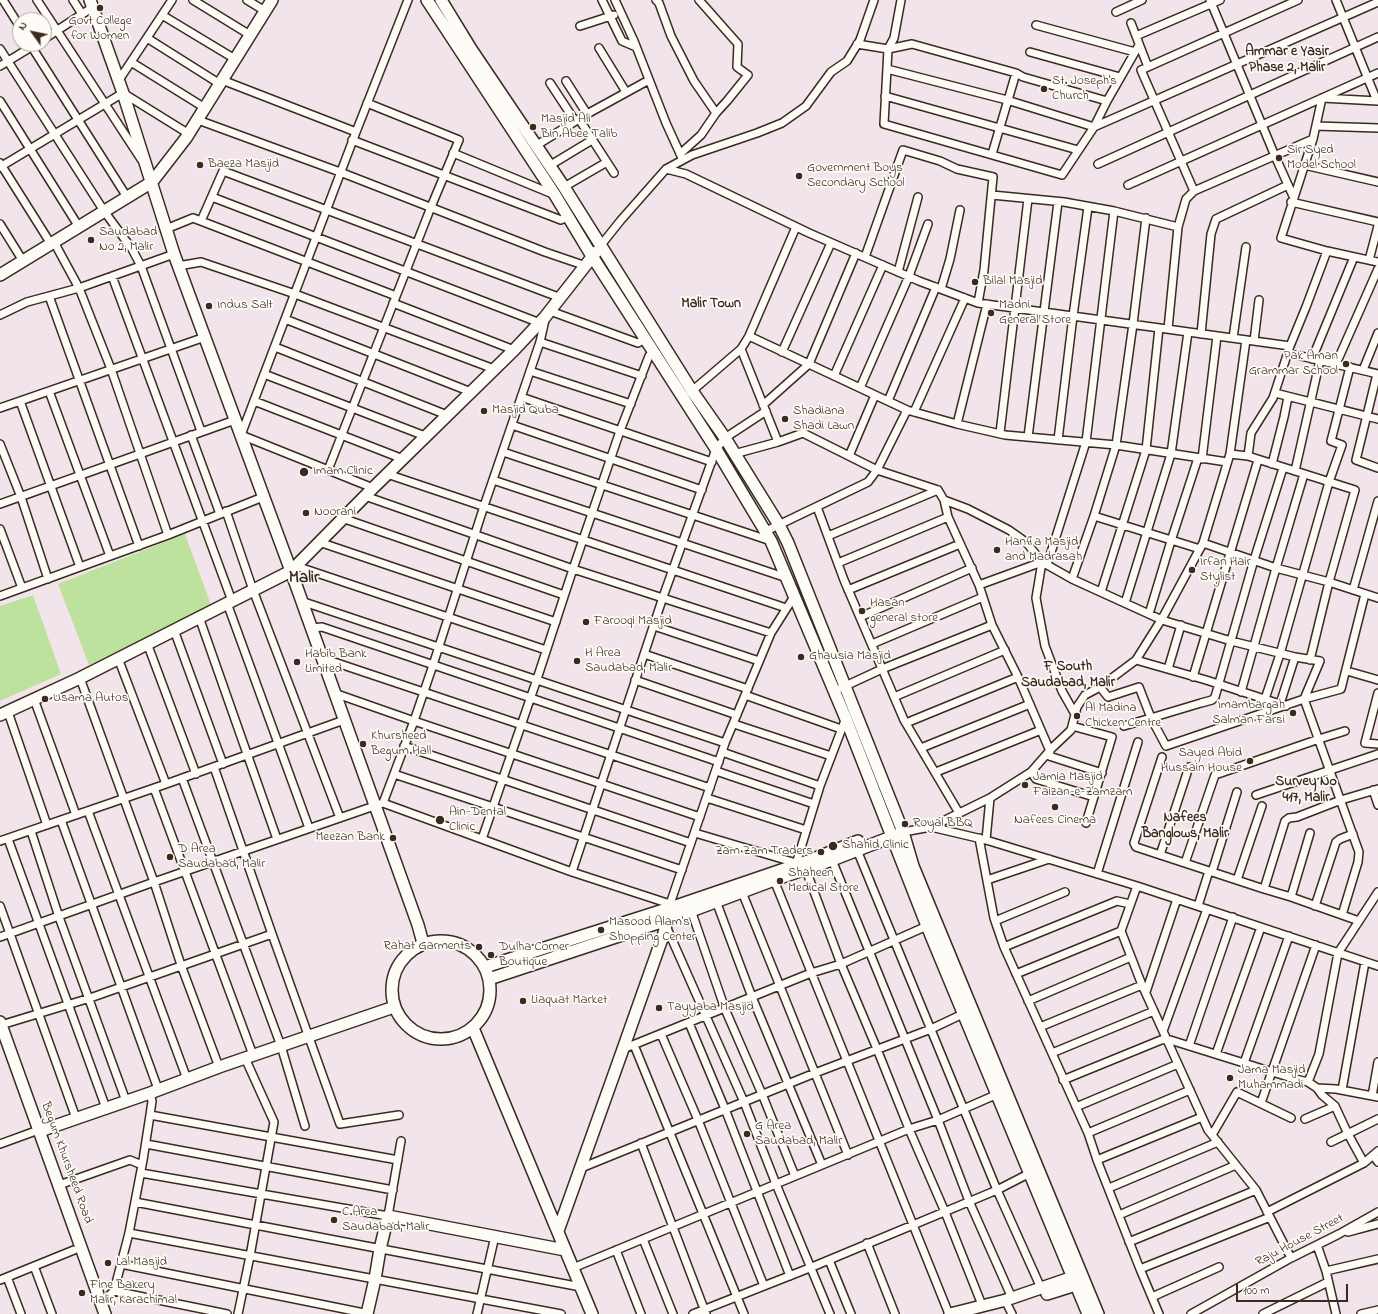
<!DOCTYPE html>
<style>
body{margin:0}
#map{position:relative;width:1378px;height:1314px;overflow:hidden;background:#f2e4eb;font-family:"Indie Flower",sans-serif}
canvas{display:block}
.north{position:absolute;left:12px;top:12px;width:40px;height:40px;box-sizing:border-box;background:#fdfcf7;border:1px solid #afa8a0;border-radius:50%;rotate:303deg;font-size:11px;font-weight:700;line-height:16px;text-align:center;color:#3b2a1e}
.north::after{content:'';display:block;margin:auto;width:14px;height:18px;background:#3b2a1e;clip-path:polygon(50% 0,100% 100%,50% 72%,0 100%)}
.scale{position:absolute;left:1236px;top:1284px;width:112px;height:18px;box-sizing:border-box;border:2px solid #3b2a1e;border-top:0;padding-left:5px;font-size:12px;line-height:14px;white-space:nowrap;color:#3b2a1e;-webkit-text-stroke:3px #fdfcf7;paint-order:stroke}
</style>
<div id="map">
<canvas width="1378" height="1314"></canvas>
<div class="north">N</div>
<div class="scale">100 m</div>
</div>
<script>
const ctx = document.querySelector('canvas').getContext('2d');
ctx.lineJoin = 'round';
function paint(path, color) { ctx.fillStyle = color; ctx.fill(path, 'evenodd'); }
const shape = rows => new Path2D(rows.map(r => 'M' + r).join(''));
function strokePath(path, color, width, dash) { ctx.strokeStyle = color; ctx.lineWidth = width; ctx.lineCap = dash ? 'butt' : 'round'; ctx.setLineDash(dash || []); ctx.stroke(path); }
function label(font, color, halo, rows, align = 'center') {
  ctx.font = font + ' "Indie Flower",sans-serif'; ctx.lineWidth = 3.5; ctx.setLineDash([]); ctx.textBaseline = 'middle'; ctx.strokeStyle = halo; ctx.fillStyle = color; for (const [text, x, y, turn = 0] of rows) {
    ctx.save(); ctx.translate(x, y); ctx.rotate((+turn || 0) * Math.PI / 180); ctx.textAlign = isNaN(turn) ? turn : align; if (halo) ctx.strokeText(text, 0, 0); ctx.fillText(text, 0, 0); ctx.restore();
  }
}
paint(shape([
 [185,534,211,605,89,665,58,584],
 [33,595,61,674,0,701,0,606]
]), '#bde29d');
const street = shape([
 [3,0,20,27],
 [37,0,141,159],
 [73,0,82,14],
 [193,0,250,35],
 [247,0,265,11],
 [602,0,622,41,636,47],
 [615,0,634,41,666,123,682,158],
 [656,0,659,3,671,36,694,81,716,113],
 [901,0,894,38,888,49,884,124,1062,175,1094,127,1107,101,1139,45],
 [1210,0,1275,156,1293,196],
 [1336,0,1377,101],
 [1116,12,1142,0],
 [162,15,235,59],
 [1131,23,1148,67],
 [1036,25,1135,52],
 [580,26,614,15],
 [1136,36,1220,0],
 [147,38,220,84],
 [44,39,93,7],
 [30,44,127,197],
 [857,44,888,49,912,44,1016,73,1023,77,1107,101],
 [599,48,626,92],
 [0,49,104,211,132,249,141,266,201,431],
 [1030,52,1120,77],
 [131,62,205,108],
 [0,66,36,44],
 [887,69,1007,100,1094,127,1378,2],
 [119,80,172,0],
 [222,80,356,132],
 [566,81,587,114],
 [550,83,575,121],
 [885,96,1078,150],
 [0,101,79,227],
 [1378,101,1322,98,1313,139,1281,238,1327,251,1378,262],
 [579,119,614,173],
 [198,120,340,172,545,252,586,266],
 [1316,126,1378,128],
 [352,140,561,220,568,216],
 [537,145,587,114,649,80],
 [453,153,555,195],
 [680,154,701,135,716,113,727,101,748,75,737,67,738,44,699,0],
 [992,154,1016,73],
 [0,163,51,244],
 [1098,164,1378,37],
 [1304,165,1378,182],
 [549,166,592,140],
 [0,167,123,93,189,134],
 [666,169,686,174,809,233,919,281,978,303,1290,346],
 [1128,185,1378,73],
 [564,187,607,162],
 [1194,191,1141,70,1298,0],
 [992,195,1064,202,1114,211,1178,227],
 [212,197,540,323],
 [1291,202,1378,222],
 [201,221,223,171,561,298],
 [0,224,23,261],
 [166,229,193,218,396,296],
 [54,242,79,288,111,369,168,535],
 [601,245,621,220,666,169,692,155,757,133,782,123,806,106,831,72,847,61,860,40,874,0],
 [865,257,903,150,940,161,957,169,993,177,984,270,978,303],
 [1369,260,1378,226],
 [178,266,201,262,295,294,494,369],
 [898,272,918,197],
 [112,276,232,601],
 [941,289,950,259,960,210],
 [49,296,139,546],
 [393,303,514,350],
 [550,311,638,343,645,339],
 [0,315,27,302,79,288,174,254],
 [285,319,471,392],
 [1168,329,1178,227,1186,199,1194,191,1313,139],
 [1201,334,1211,234,1216,219,1288,185],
 [749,336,907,410,957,424,1005,435,1116,445,1227,462],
 [1233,338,1246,247],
 [1246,340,1230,454,1248,456,1355,490,1329,582,1310,660],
 [1254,341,1259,300],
 [540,342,642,376],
 [275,347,447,415],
 [741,349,778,442],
 [782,352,831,243],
 [1288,353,1378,374],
 [1312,359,1354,257],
 [1336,364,1378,269],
 [1363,370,1378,333],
 [530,371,631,404],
 [264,374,425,436],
 [1377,374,1356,460,1378,468],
 [834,376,883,265],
 [860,388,909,276,928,224],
 [49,391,110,556],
 [692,391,741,349,749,336,796,227],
 [1275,393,1378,419],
 [521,397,712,462],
 [20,401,80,567],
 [254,401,403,459],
 [888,401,936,287],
 [763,405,809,364,856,253],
 [0,408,205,337],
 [914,412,965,298],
 [957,424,987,304],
 [512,425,702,490],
 [1000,433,1028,199],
 [191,435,220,514],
 [1028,437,1058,202],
 [1058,440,1073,316,1088,207],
 [0,444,21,497,48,579],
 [503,452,771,541],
 [734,454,778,442,803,433,877,470,938,490,944,500,968,509,1009,530,1026,542,1042,562,1072,579,1162,620,1231,641,1295,657,1320,661,1304,699,1359,852,1358,862,1342,915],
 [849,456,875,395],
 [1248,456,1251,433,1273,398,1290,346,1306,307,1327,251],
 [1202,459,1217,336],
 [1272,464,1284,417,1288,397],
 [328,470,431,207,459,140,367,103],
 [1295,471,1320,360],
 [387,474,786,608],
 [493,480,787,578],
 [373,488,241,435,356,132,408,0],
 [365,496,573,569,771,633],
 [944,500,948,517,979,585,992,625,1018,677,1050,751],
 [0,504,235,420],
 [817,507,844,580,904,720,959,813],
 [226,511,253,590,340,818],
 [1094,516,1200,549],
 [342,518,564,595],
 [0,529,22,588],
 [766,531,868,482,877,470,907,410],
 [828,536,938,490],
 [319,542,556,622],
 [1203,543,1276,568,1329,582,1378,598],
 [838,563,948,517],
 [1047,565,1086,442,1114,211],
 [296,566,546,650],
 [1072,579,1094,516,1116,445,1133,324,1146,218],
 [979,585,1042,562,1036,598,1045,646,1062,691,1075,714],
 [848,590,960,544],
 [1353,590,1378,501],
 [1101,592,1146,450,1159,328],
 [0,596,168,535,263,497],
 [301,601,725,743],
 [227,603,309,828],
 [1125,603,1171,454,1188,332],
 [1149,614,1171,541,1198,458],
 [199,617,277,839],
 [860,617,972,568],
 [654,626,759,661],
 [311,628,322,627,719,762],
 [174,630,223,764],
 [147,643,196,774],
 [872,644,983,597],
 [644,654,748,689],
 [118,658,166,784],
 [322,658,710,788],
 [1136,660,1206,680,1286,706],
 [1168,669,1181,625],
 [1347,671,1378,680],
 [1193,677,1258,460],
 [80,678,154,882,181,965,219,1067],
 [635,680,737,715],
 [1100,687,1108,697,1139,687,1151,718,1166,746,1304,699,1341,689,1365,594],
 [841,688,882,669,992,625],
 [1241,692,1276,568,1304,474],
 [334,693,414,721,700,817],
 [1378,693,1365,743,1378,744],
 [745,695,841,729],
 [894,697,1005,650],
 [34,699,76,815],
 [1265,699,1280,654,1329,482,1342,445,1331,441,1350,367],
 [1280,704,1295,657],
 [8,712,47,825],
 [906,723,1018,677],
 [734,724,831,756],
 [1072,726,1112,737,1086,823],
 [1124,726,1201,703,1212,700,1215,697,1254,560,1283,468],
 [404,746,691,843],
 [921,748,1030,704],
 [722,752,820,786],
 [1046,755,1102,773],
 [1162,757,1134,843,1136,847,1264,889,1291,897,1359,921],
 [214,767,272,934,340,1124,399,1115],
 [716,771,814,804],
 [936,772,1041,730],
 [1031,772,1036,779,1094,797],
 [394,774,682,870],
 [182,778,281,1046,305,1126],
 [154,788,253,1055],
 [1373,790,1378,805],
 [1256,795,1378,754],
 [707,798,806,830],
 [383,803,572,872,670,904,672,906],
 [88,811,187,1079],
 [61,820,158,1089],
 [931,827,990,798,1031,772,1052,748,1071,730,1077,707,1085,695,1100,687,1136,660,1163,617,1203,543,1230,454],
 [31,831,59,917,126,1101],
 [903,832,931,827,986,840,1137,886,1378,966],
 [695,833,796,863],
 [979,838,994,918,1004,947,1088,1133,1097,1160,1140,1269,1159,1314],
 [8,839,106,1108],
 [482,839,537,679,573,569,620,431,649,356,654,351],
 [986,840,990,798],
 [0,841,166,784,344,720],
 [857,850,997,1190,1041,1288],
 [1160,855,1189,767],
 [832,860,938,1120,969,1201,1012,1298],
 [1185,863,1215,775,1319,739,1345,731],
 [796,864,820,786,844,723,846,719],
 [806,870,841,964,877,1049,909,1129,945,1212,982,1305],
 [572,872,663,597,716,449,725,438,766,411],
 [1212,872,1237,792],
 [1097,874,1138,742],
 [774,880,949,1314],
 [987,880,1049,859],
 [1237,880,1262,806],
 [1137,886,1121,931,1142,985,1208,1130,1256,1190,1291,1258],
 [1264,889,1285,821,1289,818,1297,817,1341,800,1378,789],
 [742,892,848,1155],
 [1291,897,1310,833],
 [716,901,752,997,822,1165],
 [670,904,725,743,771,633,795,595],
 [0,906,76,1118],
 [1198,906,1209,871],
 [1315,906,1336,842,1340,839,1353,834],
 [691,910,725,1009,762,1094,795,1176],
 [995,921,1065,892],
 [666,926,744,1102,776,1184,830,1314],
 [0,937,154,882,383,803,414,721,433,665,484,506,540,342,545,320],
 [1004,947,1117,901,1130,904],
 [1016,974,1121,931],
 [1146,992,1177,899],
 [1028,1001,1131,957],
 [689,1023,725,1109,790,1276],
 [1,1025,90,998,272,934],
 [1040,1027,1142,985],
 [1163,1031,1207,909],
 [661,1034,698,1120,764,1286],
 [634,1045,744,1314],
 [1189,1046,1233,917],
 [623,1049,811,973,841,964,927,926],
 [1052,1053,1154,1011],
 [1216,1054,1261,927],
 [1244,1063,1289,936],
 [1063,1080,1161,1040,1167,1039,1295,1079,1308,1082,1319,1054,1338,953,1378,892],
 [1308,1082,1317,1088,1322,1095,1335,1106,1348,1134,1364,1163],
 [1317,1088,1336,1089,1378,1097],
 [1342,1090,1365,962],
 [1372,1096,1378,1062],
 [1261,1103,1316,945],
 [1076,1107,1178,1064],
 [150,1115,398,1160],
 [1305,1119,1335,1106],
 [1088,1133,1190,1090],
 [1212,1135,1237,1092,1291,1118],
 [1331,1142,1378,1119],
 [641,1143,706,1314],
 [0,1144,33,1132],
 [146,1144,393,1190],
 [1373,1155,1378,1162],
 [1097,1160,1202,1117],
 [581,1168,815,1073,931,1029,967,1012],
 [141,1173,388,1216,401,1141],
 [59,1185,130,1160,142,1165],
 [1109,1188,1218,1142],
 [135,1202,581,1287],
 [1267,1212,1364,1163,1378,1151],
 [1119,1215,1236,1165],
 [1348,1232,1378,1224],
 [129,1233,561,1314],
 [643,1239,673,1314],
 [1129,1242,1256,1190],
 [867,1243,895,1314],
 [1317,1245,1326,1271,1336,1314],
 [616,1250,641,1314],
 [829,1260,851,1314],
 [121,1264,369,1314],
 [34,1266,52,1314],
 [573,1268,909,1129,938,1120,1000,1093],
 [1140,1269,1270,1217],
 [1326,1271,1378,1259],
 [7,1277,21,1314],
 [0,1280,74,1250],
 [114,1291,227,1314],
 [1152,1297,1219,1267],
 [101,1303,114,1291,129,1233,143,1160,150,1115,152,1101,150,1093],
 [1008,1306,1012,1314],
 [238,1314,250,1256,274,1122,245,1058],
 [477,1314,495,1236],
 [693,1314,812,1267,997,1190,1032,1172],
 [1191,1314,1291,1258,1339,1234,1378,1212],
 [1263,1314,1328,1282],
 [1361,1314,1378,1310]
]);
const secondary = shape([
 [90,0,123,93,174,254,291,571,418,925,423,943],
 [427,0,555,195,590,253,716,449,771,541,846,719,927,926,1088,1314],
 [441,0,471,49,564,187,692,391,725,438,779,525,788,543,903,832,913,866,1098,1314],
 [0,275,152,182,186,138,272,0],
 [0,715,80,678,291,571,373,488,514,350,545,317,596,252],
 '392 990a49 49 0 1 1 98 0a49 49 0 1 1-98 0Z',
 [485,967,673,907,808,861,858,841],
 [489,979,667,920,774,880,832,860,899,834],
 [0,1022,105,1314],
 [473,1028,592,1314],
 [40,1131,150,1093,219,1067,394,1007],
 [558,1231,623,1049,664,933,667,920],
 [1047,1294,1082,1283],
 [367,1314,375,1279,380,1249,388,1216,565,1250],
 [950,1314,1006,1300,1079,1275]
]);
strokePath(street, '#3b2a1e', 10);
strokePath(secondary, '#3b2a1e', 14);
strokePath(street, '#fdfcf7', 7);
strokePath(secondary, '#fdfcf7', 11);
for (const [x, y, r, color] of [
 [100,8,4,"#3b2a1e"],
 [1044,89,4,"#3b2a1e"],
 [533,127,4,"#3b2a1e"],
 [1279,158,4,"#3b2a1e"],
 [200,165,4,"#3b2a1e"],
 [799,176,4,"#3b2a1e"],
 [91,240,4,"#3b2a1e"],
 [975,282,4,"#3b2a1e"],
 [209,306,4,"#3b2a1e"],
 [991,313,4,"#3b2a1e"],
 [1346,364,4,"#3b2a1e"],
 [484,411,4,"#3b2a1e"],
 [785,419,4,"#3b2a1e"],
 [304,472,5,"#3b2a1e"],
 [306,513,4,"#3b2a1e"],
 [997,550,4,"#3b2a1e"],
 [1192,570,4,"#3b2a1e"],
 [862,611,4,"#3b2a1e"],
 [586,622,4,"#3b2a1e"],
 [801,657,4,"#3b2a1e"],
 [577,661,4,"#3b2a1e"],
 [297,662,4,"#3b2a1e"],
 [45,699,4,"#3b2a1e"],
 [1293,713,4,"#3b2a1e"],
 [1077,716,4,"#3b2a1e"],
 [363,744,4,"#3b2a1e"],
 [1250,761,4,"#3b2a1e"],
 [1025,785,4,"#3b2a1e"],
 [1055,807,4,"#3b2a1e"],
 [440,820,5,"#3b2a1e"],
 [905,824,4,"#3b2a1e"],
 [393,838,4,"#3b2a1e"],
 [833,846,5,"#3b2a1e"],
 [821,852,4,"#3b2a1e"],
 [170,857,4,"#3b2a1e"],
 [780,881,4,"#3b2a1e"],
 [601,930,4,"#3b2a1e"],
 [479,947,4,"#3b2a1e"],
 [491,955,4,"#3b2a1e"],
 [523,1001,4,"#3b2a1e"],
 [659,1008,4,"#3b2a1e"],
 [1230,1078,4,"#3b2a1e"],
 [747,1134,4,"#3b2a1e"],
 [334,1220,4,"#3b2a1e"],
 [108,1263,4,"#3b2a1e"],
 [82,1293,4,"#3b2a1e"]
]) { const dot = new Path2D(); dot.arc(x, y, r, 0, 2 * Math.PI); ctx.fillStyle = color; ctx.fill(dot); strokePath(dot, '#fdfcf7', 1.5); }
label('13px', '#3b2a1e', '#fdfcf7', [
 ["Govt College",100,22,"center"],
 ["for Women",100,37,"center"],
 ["St. Joseph's",1052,82],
 ["Church",1052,97],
 ["Masjid Ali",541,120],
 ["Bin Abee Talib",541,135],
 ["Sir Syed",1287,151],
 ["Model School",1287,166],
 ["Baeza Masjid",208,165],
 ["Government Boys",807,169],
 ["Secondary School",807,184],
 ["Saudabad",99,233],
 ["No 2, Malir",99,248],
 ["Bilal Masjid",983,282],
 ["Indus Salt",217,306],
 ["Madni",999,306],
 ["General Store",999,321],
 ["Pak Aman",1338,357,"right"],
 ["Grammar School",1338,372,"right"],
 ["Masjid Quba",492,411],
 ["Shadiana",793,412],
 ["Shadi Lawn",793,427],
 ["Imam Clinic",313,472],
 ["Noorani",314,513],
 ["Hanfia Masjid",1005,543],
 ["and Madrasah",1005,558],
 ["Irfan Hair",1200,563],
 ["Stylist",1200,578],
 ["Hasan",870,604],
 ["general store",870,619],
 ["Farooqi Masjid",594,622],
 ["H Area",585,654],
 ["Saudabad, Malir",585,669],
 ["Habib Bank",305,655],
 ["Limited",305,670],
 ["Ghausia Masjid",809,657],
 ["Usama Autos",53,699],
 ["Imambargah",1285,706,"right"],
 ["Salman Farsi",1285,721,"right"],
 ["Al Madina",1085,709],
 ["Chicken Centre",1085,724],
 ["Khursheed",371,737],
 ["Begum Hall",371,752],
 ["Sayed Abid",1242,754,"right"],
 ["Hussain House",1242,769,"right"],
 ["Jamia Masjid",1033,778],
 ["Faizan-e-Zamzam",1033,793],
 ["Ain-Dental",449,813],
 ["Clinic",449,828],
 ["Nafees Cinema",1055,821,"center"],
 ["Royal BBQ",913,824],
 ["Meezan Bank",385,838,"right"],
 ["Shahid Clinic",842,846],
 ["D Area",178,850],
 ["Saudabad, Malir",178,865],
 ["Zam Zam Traders",813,852,"right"],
 ["Shaheen",788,874],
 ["Medical Store",788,889],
 ["Masood Alam's",609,923],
 ["Shopping Center",609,938],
 ["Rahat Garments",471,947,"right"],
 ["Dulha Corner",499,948],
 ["Boutique",499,963],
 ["Liaquat Market",531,1001],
 ["Tayyaba Masjid",667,1008],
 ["Jama Masjid",1238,1071],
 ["Muhammadi",1238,1086],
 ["G Area",755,1127],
 ["Saudabad, Malir",755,1142],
 ["C Area",342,1213],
 ["Saudabad, Malir",342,1228],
 ["Lal Masjid",116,1263],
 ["Fine Bakery",90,1286],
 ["Malir, Karachimal",90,1301]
], 'left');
label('13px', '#3b2a1e', '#fdfcf7', [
 ["Begum Khursheed Road",66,1163,70],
 ["Raju House Street",1300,1241,-28]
]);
label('bold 14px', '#3b2a1e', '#fdfcf7', [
 ["Ammar e Yasir",1287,53],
 ["Phase 2, Malir",1287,69],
 ["Malir Town",711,305],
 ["F South",1068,668],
 ["Saudabad, Malir",1068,684],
 ["Survey No",1306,783],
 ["417, Malir",1306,799],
 ["Nafees",1185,819],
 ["Banglows, Malir",1185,835]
]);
label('bold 17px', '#3b2a1e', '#fdfcf7', [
 ["Malir",304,579]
]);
</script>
